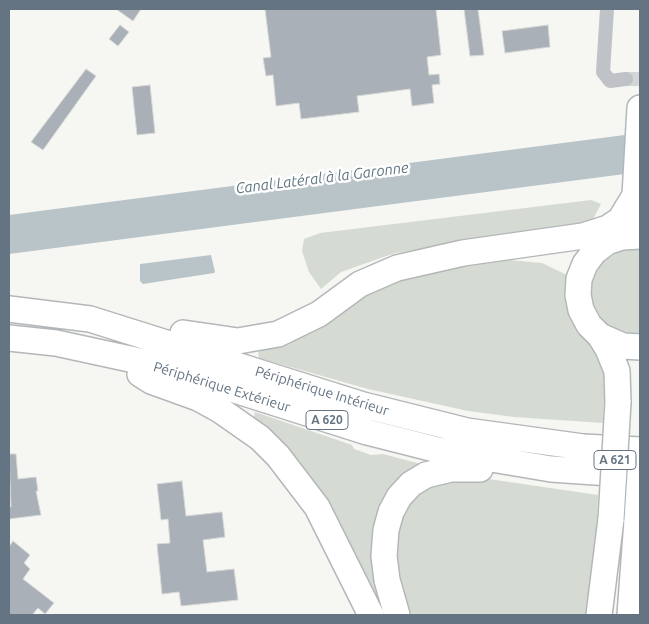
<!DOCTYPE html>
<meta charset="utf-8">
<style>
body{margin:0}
#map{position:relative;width:649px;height:624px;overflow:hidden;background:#f6f6f2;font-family:Ubuntu,sans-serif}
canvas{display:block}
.frame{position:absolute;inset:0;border:10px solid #657483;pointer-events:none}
</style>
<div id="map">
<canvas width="649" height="624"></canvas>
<div class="frame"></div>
</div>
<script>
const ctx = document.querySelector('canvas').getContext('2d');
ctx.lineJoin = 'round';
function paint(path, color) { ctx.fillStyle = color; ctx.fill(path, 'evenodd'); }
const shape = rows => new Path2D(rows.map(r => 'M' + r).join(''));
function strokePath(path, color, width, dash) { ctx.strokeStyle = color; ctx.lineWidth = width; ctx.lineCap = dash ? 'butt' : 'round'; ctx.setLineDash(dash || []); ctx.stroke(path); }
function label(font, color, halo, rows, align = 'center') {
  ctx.font = font + ' Ubuntu,sans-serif'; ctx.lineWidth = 5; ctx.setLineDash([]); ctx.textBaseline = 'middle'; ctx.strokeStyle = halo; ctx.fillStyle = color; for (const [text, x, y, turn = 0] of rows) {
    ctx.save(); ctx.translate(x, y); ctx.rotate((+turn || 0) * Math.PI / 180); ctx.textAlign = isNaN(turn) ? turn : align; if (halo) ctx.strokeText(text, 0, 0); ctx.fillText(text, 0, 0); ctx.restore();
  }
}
paint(shape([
 [591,200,601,204,591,223,395,253,341,272,321,289,309,272,302,251,304,239,320,233],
 [632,248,640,249,640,335,625,334,605,324,593,305,591,294,592,282,602,262,621,250],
 [509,260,542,263,567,275,605,363,606,401,604,401,603,423,514,417,468,411,368,389,259,358,258,353,265,344,328,315,404,274],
 [255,412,352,445,354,449,371,455,383,454,421,464,398,488,391,615,382,615,253,421],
 [482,478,598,495,593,615,406,615,394,573,398,517,427,483]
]), '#d5dbd2');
paint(shape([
 [640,133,640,172,9,254,9,215],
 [211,255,215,272,214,273,143,284,140,281,140,264]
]), '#b9c4c9');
const building = shape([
 [116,9,141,9,133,21,116,9],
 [265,9,436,9,441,55,427,57,429,75,439,74,440,84,432,85,434,103,412,106,410,89,357,96,359,112,301,119,299,103,276,106,273,75,266,76,263,58,271,57,265,9],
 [464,9,478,9,484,55,470,56,464,9],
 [120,25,129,32,118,46,109,39,120,25],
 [548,25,550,47,505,53,502,31,548,25],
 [86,69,96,76,43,150,31,142,86,69],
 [150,85,155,133,137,135,132,87,150,85],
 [9,454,16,454,18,479,36,477,38,491,36,491,41,515,9,519,9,507,11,507,9,454],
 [182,481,186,516,222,512,225,537,203,540,207,572,234,569,238,600,181,606,179,592,162,594,157,544,170,543,168,519,161,520,157,484,182,481],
 [13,541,30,555,24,563,30,569,23,579,54,603,45,614,38,608,32,615,9,615,9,547,13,541]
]);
paint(building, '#a9b0b7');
strokePath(building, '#d7d7d5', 1);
strokePath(shape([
 [626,79,640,79]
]), '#d2d6d6', 14, [14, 7]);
const highway = shape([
 [634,213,640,108],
 [640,236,622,237,607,242,594,252,585,264,579,279,578,295,581,310,589,325,600,336,623,346,640,347],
 [9,309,90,319,363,405,467,431,583,447,640,450],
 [183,333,238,341,278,334,319,314,360,284,397,268,463,253,583,236,608,228,620,220,634,197],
 [600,336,608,349,617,371,618,402],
 [9,338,56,343,153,364,367,432,438,450,551,469,640,475],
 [140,374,151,381,198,398,220,410,260,438,278,456,317,507,371,615],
 [397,615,387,580,384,556,386,530,391,512,399,497,411,484,426,475,451,469,480,469],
 [599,615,611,519],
 [630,615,637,521]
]);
strokePath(highway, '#b4b7ba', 28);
strokePath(shape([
 [607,9,603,72,610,81,626,79]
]), '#bfc2c6', 14);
strokePath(highway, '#fff', 25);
const highwayBridge = shape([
 [611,519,618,402],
 [637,521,640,475]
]);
strokePath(highwayBridge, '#b4b7ba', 28, []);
strokePath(highwayBridge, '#fff', 25);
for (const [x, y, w] of [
 [327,420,42],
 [615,460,42]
]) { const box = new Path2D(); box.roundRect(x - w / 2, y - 9.5, w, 19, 4); ctx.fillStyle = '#fff'; ctx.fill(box); strokePath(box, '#657483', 1); }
label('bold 12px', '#657483', null, [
 ["A 620",327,420],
 ["A 621",615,460]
]);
label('14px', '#657483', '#fff', [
 ["Périphérique Extérieur",222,387,17],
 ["Périphérique Intérieur",322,391,17]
]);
label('italic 15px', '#617680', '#fff', [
 ["Canal Latéral à la Garonne",322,178,-7]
]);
</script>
